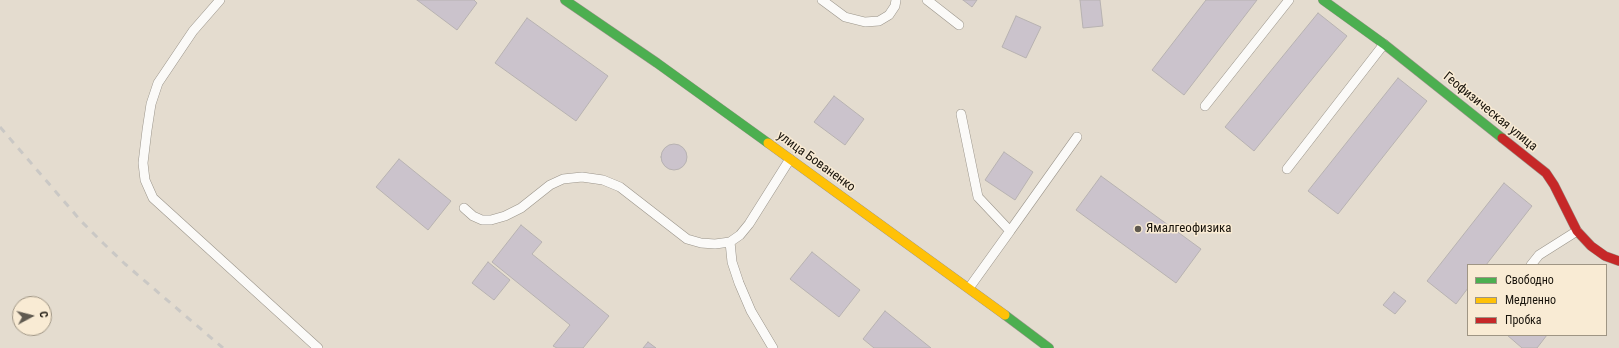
<!DOCTYPE html>
<meta charset="utf-8">
<style>
body{margin:0}
#map{position:relative;width:1619px;height:348px;overflow:hidden;background:#e4dccf;font-family:"Roboto Condensed",sans-serif}
canvas{display:block}
.legend{position:absolute;left:1467px;top:264px;width:140px;height:72px;box-sizing:border-box;background:#f9ebd4;border:1px solid #9f9584;margin:0;padding:5px 7px;list-style:none;font-size:12px;color:#19140c}
.legend li{display:flex;align-items:center;gap:8px;height:20px}
.legend b{width:20px;border:1px solid #9f9584}
.north{position:absolute;left:12px;top:296px;width:40px;height:40px;box-sizing:border-box;background:#f9ebd4;border:1px solid #9f9584;border-radius:50%;rotate:83deg;font-size:11px;font-weight:700;line-height:16px;text-align:center;color:#19140c}
.north::after{content:'';display:block;margin:auto;width:14px;height:18px;background:#605a50;clip-path:polygon(50% 0,100% 100%,50% 72%,0 100%)}
</style>
<div id="map">
<canvas width="1619" height="348"></canvas>
<ul class="legend">
<li><b style="height:5px;background:#4caf50"></b>Свободно</li>
<li><b style="height:5px;background:#ffc107"></b>Медленно</li>
<li><b style="height:5px;background:#c62828"></b>Пробка</li>
</ul>
<div class="north">С</div>
</div>
<script>
const ctx = document.querySelector('canvas').getContext('2d');
ctx.lineJoin = 'round';
function paint(path, color) { ctx.fillStyle = color; ctx.fill(path, 'evenodd'); }
const shape = rows => new Path2D(rows.map(r => 'M' + r).join(''));
function strokePath(path, color, width, dash) { ctx.strokeStyle = color; ctx.lineWidth = width; ctx.lineCap = dash ? 'butt' : 'round'; ctx.setLineDash(dash || []); ctx.stroke(path); }
function label(font, color, halo, rows, align = 'center') {
  ctx.font = font + ' "Roboto Condensed",sans-serif'; ctx.lineWidth = 3; ctx.setLineDash([]); ctx.textBaseline = 'middle'; ctx.strokeStyle = halo; ctx.fillStyle = color; for (const [text, x, y, turn = 0] of rows) {
    ctx.save(); ctx.translate(x, y); ctx.rotate((+turn || 0) * Math.PI / 180); ctx.textAlign = isNaN(turn) ? turn : align; if (halo) ctx.strokeText(text, 0, 0); ctx.fillText(text, 0, 0); ctx.restore();
  }
}
const building = shape([
 [417,0,474,0,477,3,457,30,417,0],
 [963,0,977,0,972,7,963,0],
 [1080,0,1100,0,1103,26,1083,28,1080,0],
 [1206,0,1257,0,1184,95,1152,70,1206,0],
 [1318,13,1347,36,1254,151,1225,127,1318,13],
 [1016,16,1041,27,1026,58,1002,47,1016,16],
 [527,18,608,76,576,121,495,63,527,18],
 [1398,78,1427,101,1338,214,1308,191,1398,78],
 [834,96,864,119,845,145,814,122,834,96],
 '661 157a13 13 0 1 1 26 0a13 13 0 1 1-26 0Z',
 [1004,152,1033,172,1015,200,985,180,1004,152],
 [399,159,451,201,428,230,376,187,399,159],
 [1101,176,1201,249,1176,283,1076,210,1101,176],
 [1504,183,1532,206,1486,265,1468,265,1468,288,1456,304,1427,281,1504,183],
 [521,225,542,242,532,254,609,316,583,348,557,348,553,346,570,325,492,262,521,225],
 [812,252,860,290,839,317,790,279,812,252],
 [488,262,510,280,494,300,472,283,488,262],
 [1394,292,1406,301,1395,314,1383,305,1394,292],
 [885,311,931,348,874,348,863,339,885,311],
 [1507,335,1547,335,1537,348,1522,348,1507,335],
 [648,342,656,348,643,348,648,342]
]);
paint(building, '#cbc3cc');
strokePath(building, '#b7b2b1', 1);
const lane = shape([
 [220,0,193,31,158,83,151,104,147,130,143,163,145,180,153,198,318,348],
 [822,0,845,17,865,22,879,21,889,15,895,6,896,0],
 [927,0,959,25],
 [1205,106,1289,0],
 [961,114,978,197,1010,231,969,288],
 [1287,169,1384,44],
 [464,208,473,216,482,220,491,220,505,216,521,208,550,185,563,179,582,177,603,180,620,187,687,239,701,243,715,244,730,242,740,235,749,224,790,159],
 [1010,231,1077,137],
 [730,242,732,262,739,283,751,311,773,348],
 [1531,265,1539,255,1577,231]
]);
const fast = shape([
 [565,0,657,63,768,143],
 [1323,0,1384,44,1502,138],
 [1005,315,1049,348]
]);
const slow = shape([
 [768,143,1005,315]
]);
const jam = shape([
 [1502,138,1546,173,1554,185,1577,231,1591,246,1605,256,1619,261]
]);
strokePath(lane, '#9a948a', 10);
strokePath(fast, '#9a948a', 10);
strokePath(slow, '#9a948a', 10);
strokePath(jam, '#9a948a', 10);
strokePath(lane, '#fbfaf8', 9);
strokePath(fast, '#4caf50', 9);
strokePath(slow, '#ffc107', 9);
strokePath(jam, '#c62828', 9);
strokePath(shape([
 [0,127,81,221,103,243,125,264,223,348]
]), '#cac8c5', 3, [7, 7]);
for (const [x, y, r, color] of [
 [1138,229,4,"#605a50"]
]) { const dot = new Path2D(); dot.arc(x, y, r, 0, 2 * Math.PI); ctx.fillStyle = color; ctx.fill(dot); strokePath(dot, '#f9ebd4', 1.5); }
label('13px', '#19140c', '#f9ebd4', [
 ["Геофизическая улица",1490,112,39],
 ["улица Бованенко",816,162,36]
]);
label('13px', '#19140c', '#f9ebd4', [
 ["Ямалгеофизика",1146,229]
], 'left');
</script>
